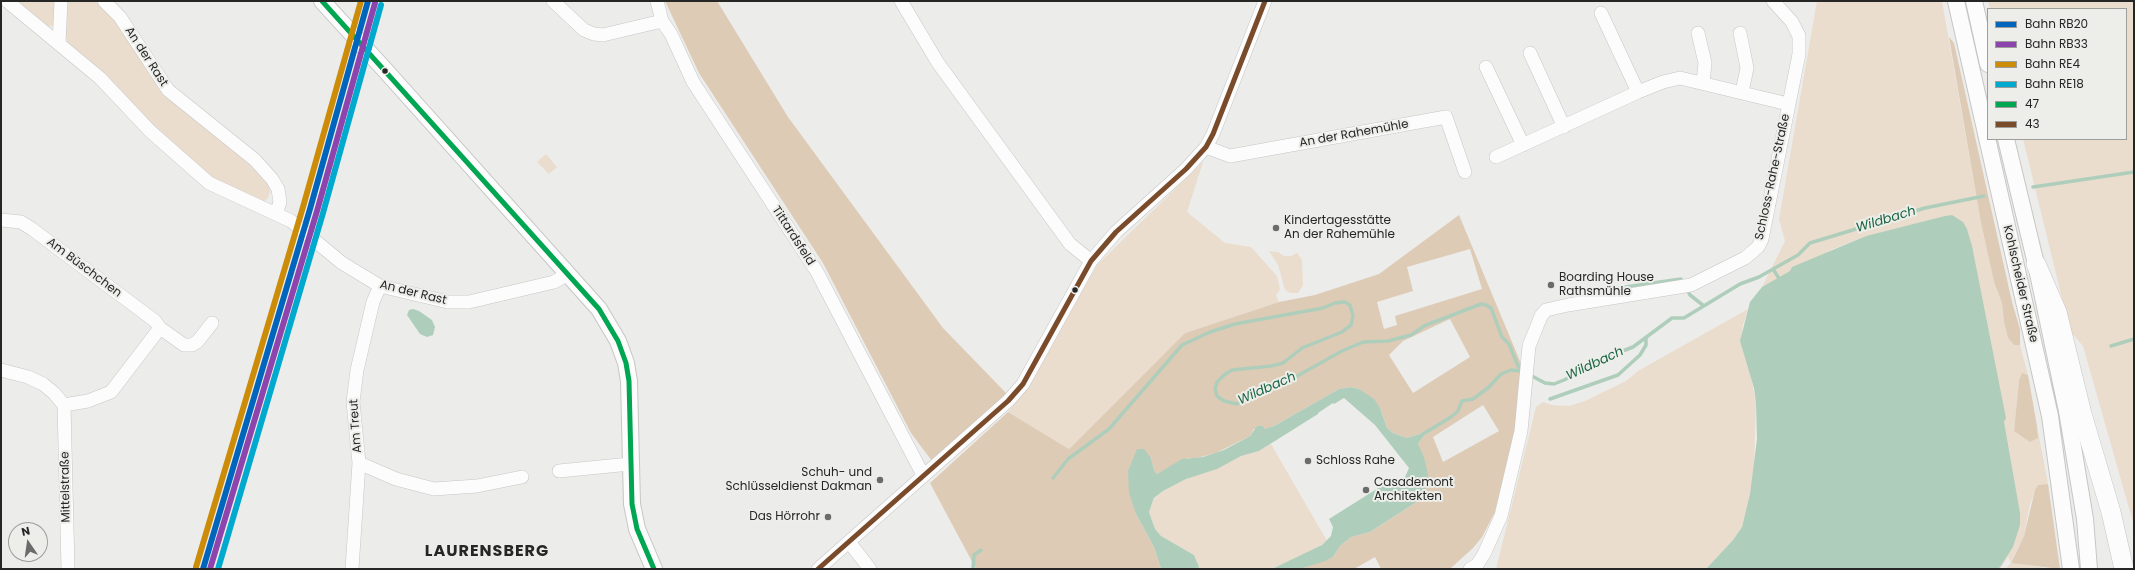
<!DOCTYPE html>
<meta charset="utf-8">
<style>
body{margin:0}
#map{position:relative;width:2135px;height:570px;overflow:hidden;background:#ececeb;font-family:Poppins,sans-serif}
canvas{display:block}
.frame{position:absolute;inset:0;border:2px solid #262625;pointer-events:none}
.legend{position:absolute;left:1987px;top:8px;width:140px;height:132px;box-sizing:border-box;background:#ededea;border:1px solid #9d9d9b;margin:0;padding:5px 7px;list-style:none;font-size:12px;color:#262625}
.legend li{display:flex;align-items:center;gap:8px;height:20px}
.legend b{width:20px;border:1px solid #9d9d9b}
.north{position:absolute;left:8px;top:522px;width:40px;height:40px;box-sizing:border-box;background:#ededea;border:1px solid #9d9d9b;border-radius:50%;rotate:347deg;font-size:11px;font-weight:700;line-height:16px;text-align:center;color:#262625}
.north::after{content:'';display:block;margin:auto;width:14px;height:18px;background:#6b6b6a;clip-path:polygon(50% 0,100% 100%,50% 72%,0 100%)}
</style>
<div id="map">
<canvas width="2135" height="570"></canvas>
<div class="frame"></div>
<ul class="legend">
<li><b style="height:5px;background:#0065bd"></b>Bahn RB20</li>
<li><b style="height:5px;background:#8e44ad"></b>Bahn RB33</li>
<li><b style="height:5px;background:#cd8c07"></b>Bahn RE4</li>
<li><b style="height:5px;background:#00a9ce"></b>Bahn RE18</li>
<li><b style="height:5px;background:#00a651"></b>47</li>
<li><b style="height:5px;background:#7a4b2a"></b>43</li>
</ul>
<div class="north">N</div>
</div>
<script>
const ctx = document.querySelector('canvas').getContext('2d');
ctx.lineJoin = 'round';
function paint(path, color) { ctx.fillStyle = color; ctx.fill(path, 'evenodd'); }
const shape = rows => new Path2D(rows.map(r => 'M' + r).join(''));
function strokePath(path, color, width, dash) { ctx.strokeStyle = color; ctx.lineWidth = width; ctx.lineCap = dash ? 'butt' : 'round'; ctx.setLineDash(dash || []); ctx.stroke(path); }
function label(font, color, halo, rows, align = 'center') {
  ctx.font = font + ' Poppins,sans-serif'; ctx.lineWidth = 4; ctx.setLineDash([]); ctx.textBaseline = 'middle'; ctx.strokeStyle = halo; ctx.fillStyle = color; for (const [text, x, y, turn = 0] of rows) {
    ctx.save(); ctx.translate(x, y); ctx.rotate((+turn || 0) * Math.PI / 180); ctx.textAlign = isNaN(turn) ? turn : align; if (halo) ctx.strokeText(text, 0, 0); ctx.fillText(text, 0, 0); ctx.restore();
  }
}
paint(shape([
 [12,1,95,1,115,21,164,95,249,164,269,186,270,192,268,198,263,202,210,179,153,128,74,49,67,41,65,34,54,25,48,27],
 [1817,1,1942,1,1981,223,1994,282,2002,303,2004,322,2008,338,2014,345,2020,345,2028,375,2022,374,2019,380,2014,431,2038,438,2037,426,2048,484,2038,485,2030,504,2024,536,2011,562,2051,569,2005,569,2011,563,2008,557,2000,569,1949,569,1902,227,1866,236,1833,249,1762,287,1785,241,1779,219],
 [1988,1,2134,1,2134,526,2083,346,2070,331,2023,139,2126,139,2126,9,1990,9],
 [546,154,557,167,549,174,537,162],
 [1203,162,1187,212,1225,243,1251,247,1277,276,1280,290,1276,295,1279,302,1185,333,1069,449,1008,412,1028,387,1097,265],
 [1269,251,1278,252,1284,256,1291,256,1297,253,1302,260,1303,285,1298,293,1290,293,1285,290,1278,265],
 [1748,309,1742,328,1756,403,1754,468,1750,494,1742,527,1733,540,1709,566,1706,569,1496,569,1536,407,1543,402,1552,405,1569,406,1585,401,1626,381,1638,371],
 [1271,444,1327,541,1314,550,1272,569,1198,569,1199,567,1194,555,1161,536,1155,529,1149,512,1154,499,1163,491,1186,479,1241,456,1259,451]
]), '#eaddcd');
paint(shape([
 [665,1,717,1,788,117,943,328,1007,394,932,461,911,433,823,263,699,73],
 [1949,37,1954,43,2012,302,2020,329,2020,345,2014,345,2008,338,2004,322,2002,303,1994,282,1981,223],
 [1459,215,1522,366,1515,430,1495,512,1482,537,1473,548,1452,567,1449,569,1381,569,1375,557,1354,569,1300,569,1333,557,1340,546,1351,537,1370,532,1381,525,1415,503,1424,494,1418,444,1424,436,1422,433,1407,438,1393,433,1387,428,1380,408,1359,389,1350,387,1339,389,1274,426,1264,429,1254,429,1250,436,1216,453,1193,459,1188,458,1157,474,1154,470,1151,458,1136,514,1154,547,1161,569,976,569,930,483,1008,412,1069,449,1185,333,1279,302,1315,295,1379,274],
 [1470,249,1482,289,1395,316,1397,325,1384,329,1377,302,1413,291,1407,267],
 [1450,319,1470,357,1413,393,1389,355,1403,341],
 [1483,405,1499,431,1443,462,1433,437],
 [2022,373,2028,375,2037,426,2038,438,2030,442,2014,431,2019,380],
 [2048,484,2060,569,2011,563,2024,536,2035,490,2038,485]
]), '#decbb6');
paint(shape([
 [1952,215,1963,222,1967,229,1972,246,2006,418,2004,422,2020,513,2020,525,2013,547,2000,567,1998,569,1706,569,1733,540,1742,527,1750,494,1757,439,1756,403,1754,388,1740,341,1750,302,1762,287,1790,271,1792,267,1866,236,1945,216],
 [413,309,419,311,432,320,435,327,433,335,427,337,420,334,407,315,409,310],
 [1350,387,1359,389,1374,399,1380,408,1387,428,1393,433,1407,438,1422,433,1424,436,1418,444,1424,457,1429,479,1424,494,1415,503,1370,532,1351,537,1340,546,1333,557,1325,561,1300,569,1272,569,1322,545,1331,536,1333,527,1329,519,1383,485,1394,484,1405,477,1409,468,1375,425,1344,398,1334,404,1333,403,1318,413,1318,414,1259,451,1241,456,1217,469,1186,479,1163,491,1154,498,1149,512,1155,529,1161,536,1194,555,1199,567,1198,569,1161,569,1154,547,1136,514,1129,493,1128,471,1137,449,1144,449,1151,458,1154,470,1157,474,1182,459,1203,457,1224,450,1250,436,1257,426,1263,426,1264,429,1274,426,1339,389]
]), '#aecebb');
strokePath(shape([
 [2033,187,2134,172],
 [1773,269,1780,280],
 [1686,288,1690,295,1704,306],
 [1577,294,1681,279,1683,283],
 [2111,346,2134,339],
 [1530,375,1545,383,1554,384,1564,380,1589,367,1606,361,1615,354,1633,347,1672,318,1684,318,1740,284,1759,277,1798,255,1810,243,1925,208,1984,196],
 [1550,399,1618,375,1640,355,1646,345,1646,337],
 [1423,434,1451,417,1458,411,1462,401,1473,399,1489,387,1501,374,1511,370,1521,371],
 [1053,478,1068,459,1109,429,1182,345,1210,332,1235,324,1323,308,1335,303,1345,302,1350,305,1353,316,1351,325,1342,332,1302,348,1283,363,1271,366,1232,370,1224,375,1217,382,1215,389,1217,396,1224,401,1237,404,1257,390,1281,385,1342,351,1363,342,1388,341,1411,335,1424,326,1481,304,1486,305,1491,308,1502,337,1509,344,1518,366,1523,371],
 [973,569,974,555,981,550]
]), '#aecebb', 3.5);
const minor = shape([
 [7,1,100,78,150,131,209,183,291,221,342,263,380,286,448,302,469,302,554,282,568,274],
 [104,1,120,17,168,90,255,160,272,179,278,189,280,202,276,214],
 [553,1,584,30,594,34,603,35,662,21],
 [657,1,662,21,671,34,693,82,817,272,923,475],
 [901,1,938,63,1070,244,1091,261],
 [1601,13,1638,92],
 [1698,33,1705,63,1703,83],
 [1740,33,1747,68,1742,92],
 [59,43,61,1],
 [1530,53,1564,127],
 [1486,67,1523,145],
 [1206,147,1230,156,1446,117,1465,172],
 [1496,157,1638,92,1663,82,1680,78,1788,104],
 [1,220,21,222,32,229,155,321,160,328,184,345,192,345,198,341,212,323],
 [1,370,28,377,43,384,54,393,64,405,88,401,111,392,160,328],
 [64,405,68,569],
 [359,463,396,479,434,489,477,486,522,477],
 [559,471,630,464],
 [849,542,870,569],
 [352,569,359,463,353,402,357,370,373,302,380,286],
 [818,569,1008,401,1023,384,1091,261,1116,232,1186,169,1206,147,1213,134,1265,1],
 [1470,569,1477,565,1484,554,1501,516,1521,431,1529,346,1541,316,1546,310,1568,305,1691,285,1745,258,1758,247,1762,239,1799,54,1799,36,1792,22,1773,1]
]);
const major = shape([
 [322,1,385,70,599,309,618,341,626,363,629,381,632,504,637,529,654,569],
 [1956,1,2050,416,2071,569],
 [1974,1,1988,64],
 [2006,139,2036,264,2067,411,2085,519,2089,569]
]);
const highway = shape([
 [2036,264,2057,312,2082,414,2111,512,2124,569]
]);
strokePath(minor, '#c6c6c5', 14);
strokePath(major, '#c6c6c5', 18);
strokePath(highway, '#c6c6c5', 20);
strokePath(minor, '#fcfcfc', 13);
strokePath(major, '#fcfcfc', 16);
strokePath(highway, '#fcfcfc', 19);
strokePath(shape([
 [322,1,599,309,618,341,626,363,629,381,632,504,637,529,654,569]
]), '#00a651', 5);
strokePath(shape([
 [818,569,1008,401,1023,384,1091,261,1116,232,1186,169,1206,147,1213,134,1265,1]
]), '#7a4b2a', 5);
strokePath(shape([
 [203,569,310,209,368,1]
]), '#0065bd', 6);
strokePath(shape([
 [210,569,317,211,375,3]
]), '#8e44ad', 6);
strokePath(shape([
 [196,567,303,207,361,1]
]), '#cd8c07', 6);
strokePath(shape([
 [218,569,323,213,381,5]
]), '#00a9ce', 6);
for (const [x, y, r, color] of [
 [385,71,3.5,"#262625"],
 [1276,228,4,"#6b6b6a"],
 [1551,285,4,"#6b6b6a"],
 [1075,290,3.5,"#262625"],
 [1308,461,4,"#6b6b6a"],
 [880,480,4,"#6b6b6a"],
 [1366,490,4,"#6b6b6a"],
 [828,517,4,"#6b6b6a"]
]) { const dot = new Path2D(); dot.arc(x, y, r, 0, 2 * Math.PI); ctx.fillStyle = color; ctx.fill(dot); strokePath(dot, '#ededea', 1.5); }
label('12px', '#262625', '#ededea', [
 ["An der Rast",146,57,57],
 ["An der Rahemühle",1354,134,-10],
 ["Schloss-Rahe-Straße",1773,177,-78],
 ["Tittardsfeld",793,236,57],
 ["Am Büschchen",84,268,37],
 ["Kohlscheider Straße",2020,284,77],
 ["An der Rast",413,293,14],
 ["Am Treut",356,426,-94],
 ["Mittelstraße",66,487,-91]
]);
label('12px', '#262625', '#ededea', [
 ["Kindertagesstätte",1284,221],
 ["An der Rahemühle",1284,235],
 ["Boarding House",1559,278],
 ["Rathsmühle",1559,292],
 ["Schloss Rahe",1316,461],
 ["Schuh- und",872,473,"right"],
 ["Schlüsseldienst Dakman",872,487,"right"],
 ["Casademont",1374,483],
 ["Architekten",1374,497],
 ["Das Hörrohr",820,517,"right"]
], 'left');
label('italic 13px', '#196542', '#ededea', [
 ["Wildbach",1886,220,-17],
 ["Wildbach",1595,364,-25],
 ["Wildbach",1267,389,-24]
]);
ctx.letterSpacing = '1px';
label('bold 16px', '#262625', '#ededea', [
 ["LAURENSBERG",487,552]
]);
ctx.letterSpacing = '0px';
</script>
